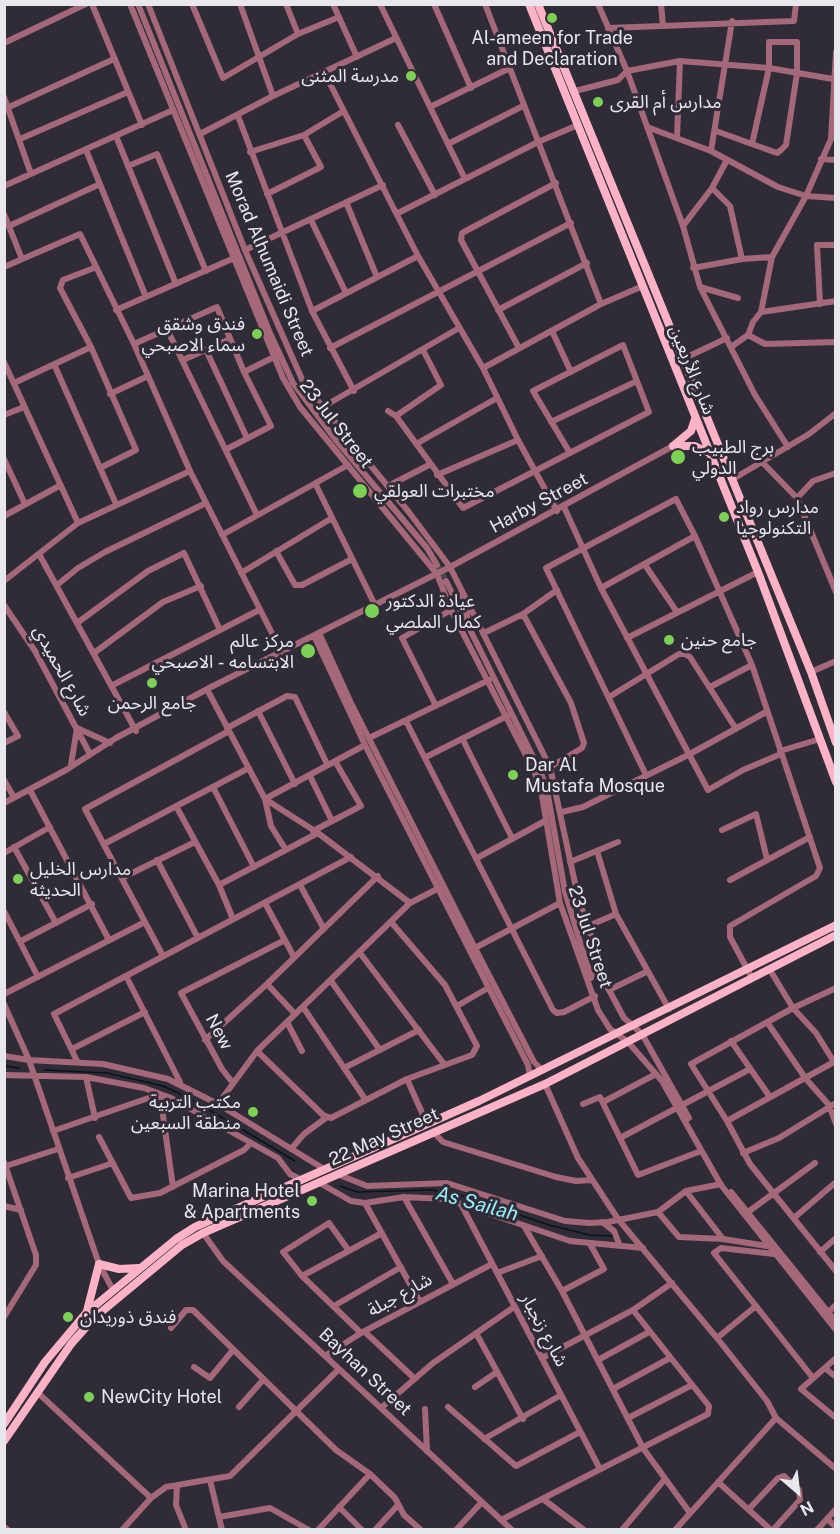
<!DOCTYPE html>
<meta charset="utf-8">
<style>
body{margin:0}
#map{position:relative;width:840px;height:1534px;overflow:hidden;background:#302c37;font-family:"Public Sans",sans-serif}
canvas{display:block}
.frame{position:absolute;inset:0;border:6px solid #e9e7ee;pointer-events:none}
.north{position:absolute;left:768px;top:1462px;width:60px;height:60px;-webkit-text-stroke:4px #302c37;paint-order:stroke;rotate:152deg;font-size:16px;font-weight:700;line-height:24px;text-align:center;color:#e9e7ee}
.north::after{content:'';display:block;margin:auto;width:21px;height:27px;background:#e9e7ee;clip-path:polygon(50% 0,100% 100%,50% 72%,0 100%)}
</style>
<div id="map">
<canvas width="840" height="1534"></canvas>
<div class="frame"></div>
<div class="north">N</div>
</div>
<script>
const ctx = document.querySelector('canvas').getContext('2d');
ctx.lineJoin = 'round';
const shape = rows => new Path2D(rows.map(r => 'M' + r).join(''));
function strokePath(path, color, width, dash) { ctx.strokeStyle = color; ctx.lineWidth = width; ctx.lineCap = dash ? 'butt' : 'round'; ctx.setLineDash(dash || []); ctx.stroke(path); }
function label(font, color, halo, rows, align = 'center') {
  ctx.font = font + ' "Public Sans","Noto Sans Arabic",sans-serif'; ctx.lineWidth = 6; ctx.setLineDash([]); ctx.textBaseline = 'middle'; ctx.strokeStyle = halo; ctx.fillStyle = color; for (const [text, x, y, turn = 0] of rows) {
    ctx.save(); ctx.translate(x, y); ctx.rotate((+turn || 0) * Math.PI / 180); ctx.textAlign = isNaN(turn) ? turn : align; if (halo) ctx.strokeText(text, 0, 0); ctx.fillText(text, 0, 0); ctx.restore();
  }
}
strokePath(shape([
 [4,1066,19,1068],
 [44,1070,107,1073,163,1086,189,1098,295,1161],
 [340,1186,357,1192,431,1190,457,1194,549,1225,590,1235,613,1236]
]), '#061619', 1.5);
strokePath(shape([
 [437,565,446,581]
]), '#4c4852', 6, [6, 3]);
strokePath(shape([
 [92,4,142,125],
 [130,4,283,378,300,407,437,574,451,610,534,771,541,790,560,903,598,1010,610,1029,628,1042,662,1081,721,1185,836,1330],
 [138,4,270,333,293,383,335,439,427,548,437,565],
 [148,4,245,250,304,384,408,511,450,567,550,767,578,897,609,990,624,1018,642,1034,689,1118],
 [192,4,223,78,298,34,339,17],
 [240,4,273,96],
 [286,4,298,34],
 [333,4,357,57],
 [380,4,465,179],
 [434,4,471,88],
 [485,4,601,304],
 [598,4,627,71,683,226,700,287,755,395,788,447],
 [661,4,663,26],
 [608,28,794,21,796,4],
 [4,43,86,4],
 [324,72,418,256,483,368,518,440,557,511],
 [575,91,618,80,627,71,680,61,769,68,833,79],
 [4,97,31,174],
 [9,107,114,59],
 [430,107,508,69],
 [238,116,312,311,354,391],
 [398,125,435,195],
 [647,127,711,151,778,187,806,196,836,198],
 [716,131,752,144,777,153,781,150,786,145,797,73,797,42,769,42,769,68,752,144],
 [200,134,273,96,396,38],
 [116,136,176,284],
 [677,137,680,61],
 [20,139,128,92],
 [448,144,523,106],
 [86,150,146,297],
 [711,151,732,21],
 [250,152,304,135,342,112],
 [821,159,836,160],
 [128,166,157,154,206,271],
 [4,186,173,110],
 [712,188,730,206,742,259],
 [267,194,321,167,304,135],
 [346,202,377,277],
 [398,213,538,142,578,125],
 [4,214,22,259],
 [311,220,346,293],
 [9,226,100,184],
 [683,226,712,188,727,160],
 [245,250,383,185],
 [4,267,80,234,134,344,190,471,281,651],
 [94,268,63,280,60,288,91,347,136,450,100,468],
 [693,268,742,259,772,257],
 [700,287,738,298],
 [820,304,817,245,836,245],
 [116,310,232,259],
 [498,310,587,263],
 [312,311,418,256],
 [761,312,836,301],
 [167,329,257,515],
 [552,331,571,372],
 [748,335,765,344,836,342],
 [134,344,217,307,244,372,271,426,227,449],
 [731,347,748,335,753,322,761,312,772,257,806,196,831,139,836,52],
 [330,348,571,223],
 [519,348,461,240,462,233,556,183],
 [206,350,247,438],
 [683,359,727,338],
 [183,360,230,339],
 [4,362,78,523],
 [54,364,116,504],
 [483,368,601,304,643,286],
 [244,372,272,358],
 [14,383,91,347],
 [110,394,148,376],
 [321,408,459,328],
 [388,411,396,416,463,508,535,471,649,412,623,345,533,391,570,453],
 [4,415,24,407],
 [396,416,441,385,423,350],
 [551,422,637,381],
 [416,444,497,398],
 [4,459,25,504],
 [762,462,797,498,836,592],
 [437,475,518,440],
 [733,479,809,434,836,413],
 [316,485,374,603],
 [388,486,429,465],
 [797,498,813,481,836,473],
 [564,507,601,588,708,790,743,770,781,754],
 [4,516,59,486],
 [222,535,348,465],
 [276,551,295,585,302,585,352,559],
 [39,554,136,731],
 [645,565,677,612],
 [241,573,332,518],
 [4,581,78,523,190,471],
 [446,581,541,773,547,790,565,892,591,978],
 [57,585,78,568,105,552,206,503],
 [601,588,695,536],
 [460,593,467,612,467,621],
 [4,605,35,651,90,754],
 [523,614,571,703,584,743,582,748,550,767],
 [77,623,148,571,184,553,220,630],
 [484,633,523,614,557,590],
 [320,635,351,703,475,948,534,1062,542,1070],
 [315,638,365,745,528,1065,530,1076],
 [627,638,758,572],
 [94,653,163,602,201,586],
 [811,672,836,661],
 [111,686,259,610],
 [710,687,752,665],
 [209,693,265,799,271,826,286,850],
 [609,697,679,654,685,654,690,657,736,729],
 [436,706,402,638,451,610],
 [258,711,295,784],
 [4,712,18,736,4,743],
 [406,721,553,1010,557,1013,564,1012,595,996],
 [227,728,287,696,295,697,327,764],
 [369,738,489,680],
 [463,740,512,838],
 [780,751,820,739],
 [426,757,507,716],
 [71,765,77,728,110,743],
 [646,775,546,568,676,499,695,536,752,665,820,868,816,876,730,926,730,937,752,978],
 [310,776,332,821],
 [4,780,12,794],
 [213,787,254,867],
 [30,790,109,940],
 [265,799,318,833,410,903],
 [265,799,365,745],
 [4,803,66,770,116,738,211,687,450,567,673,446],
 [176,806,219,885,233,919],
 [562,812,583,807,688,755,766,712],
 [722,830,756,814,767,859],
 [313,831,361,806,335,761],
 [104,844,249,768],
 [14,847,56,923],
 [597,851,616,914,669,1009],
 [4,853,50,827],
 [477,858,545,821],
 [157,860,198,938],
 [570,862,618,842],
 [122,878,195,842],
 [730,880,810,837],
 [219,885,318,833],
 [300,885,324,929],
 [265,903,294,957],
 [4,911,38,977],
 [586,927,616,914],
 [21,941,92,904],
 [473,949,560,903],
 [360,953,444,1064],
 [163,956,85,809,229,731],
 [591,969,609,990,648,971],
 [126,976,180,1082],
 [331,981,380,1050],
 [267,984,295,1014],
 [836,988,793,1008,691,1064,727,1121,750,1164,836,1271],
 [4,994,145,922],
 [4,1004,29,1060,99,1264,113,1290],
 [457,1006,488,988],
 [303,1007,365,1099],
 [287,1022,302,1051],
 [767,1022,806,1079,829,1105,836,1124],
 [205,1040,267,984,378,876],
 [731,1041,770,1097],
 [72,1049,145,1012],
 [257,1051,323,1115,331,1118,407,1079,472,1055,477,1046,445,985,391,922],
 [4,1056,29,1060,103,1064,168,1079,218,1104,324,1169],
 [77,1061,54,1014,351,857],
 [344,1068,419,1030],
 [4,1075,86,1077,144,1088,171,1098,278,1158,290,1174,300,1179],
 [86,1077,95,1118],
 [407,1079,427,1124],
 [233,1083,222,1069,181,993,285,940],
 [545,1084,578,1158,618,1219,717,1338,767,1401,776,1418,836,1469],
 [603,1102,656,1074],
 [218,1104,257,1051,410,903,439,888],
 [583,1104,600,1097,638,1175,701,1151],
 [727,1121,834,1062,816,1033,793,1008,770,970],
 [53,1131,160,1094,173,1187],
 [433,1132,443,1142,556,1177,576,1181,592,1180],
 [99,1137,131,1198,160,1193,244,1150,250,1144],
 [620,1138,750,1069],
 [291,1149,304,1134,327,1117],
 [743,1153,779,1138,836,1103],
 [4,1162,36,1255,36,1265,4,1317],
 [6,1166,58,1149],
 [337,1174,367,1186,447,1183,565,1221,589,1223,608,1222,658,1212,686,1191,721,1184],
 [68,1178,113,1163],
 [318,1182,351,1201,365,1203,404,1197,446,1199,570,1241,643,1248],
 [686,1191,723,1239],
 [731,1192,836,1322],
 [404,1197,453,1284],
 [365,1203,420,1302],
 [461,1204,600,1469],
 [4,1206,21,1210],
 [658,1212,679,1237,723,1239,767,1246],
 [748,1212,815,1163],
 [795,1217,836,1182],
 [602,1222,614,1231,620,1246],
 [524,1226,562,1291,643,1448,690,1513],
 [203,1233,223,1261,512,1530],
 [349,1251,329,1223,283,1252,302,1276,361,1333],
 [820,1252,836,1238],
 [774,1254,721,1248,714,1253,813,1378],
 [497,1273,542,1256],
 [302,1276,382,1233],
 [562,1291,604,1269,590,1244],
 [334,1306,401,1267],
 [825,1315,836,1305],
 [171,1328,186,1310,193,1310,336,1450,370,1474,395,1498,404,1515,421,1530],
 [365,1332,415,1379],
 [476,1333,523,1419],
 [717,1338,756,1306],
 [325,1356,361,1333,492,1264],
 [542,1358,633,1310,672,1283],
 [836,1358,801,1389,836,1418],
 [598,1360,649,1332],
 [194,1367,210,1378,233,1350],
 [825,1368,836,1377],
 [475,1387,497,1372],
 [613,1389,670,1358],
 [37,1392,151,1498],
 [239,1407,263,1380],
 [448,1407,516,1466,580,1432],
 [381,1408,433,1363,514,1307],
 [425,1409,427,1451],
 [628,1418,692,1385],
 [484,1439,561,1395],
 [210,1480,222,1530],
 [718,1482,771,1530],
 [177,1485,176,1505,186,1530],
 [543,1499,584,1530],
 [339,1507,362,1530],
 [749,1509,778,1478,784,1476,799,1490,800,1500,773,1530],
 [219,1517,270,1508,309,1530],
 [827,1519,836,1527],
 [501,1520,708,1414,709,1406,633,1310],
 [4,1527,8,1530],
 [122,1530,151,1498,166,1487,230,1476,339,1369],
 [318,1530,370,1474],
 [375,1530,398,1505],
 [456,1530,481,1503],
 [622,1530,665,1479],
 [675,1530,776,1418],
 [817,1530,836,1509]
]), '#a46878', 6);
strokePath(shape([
 [529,4,758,572,836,782],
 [538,4,811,672,836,743],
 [673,446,695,446,709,453],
 [673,446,691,431,695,419],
 [87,1311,99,1264,119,1269,139,1268],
 [4,1424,45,1362,86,1313,176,1239,195,1227,479,1101,836,925],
 [4,1441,71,1344,94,1318,182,1245,203,1233,545,1084,836,935]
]), '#feb2c6', 8);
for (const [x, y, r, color] of [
 [552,18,6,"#7cd155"],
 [411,76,6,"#7cd155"],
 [598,102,6,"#7cd155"],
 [257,334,6,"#7cd155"],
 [678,457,8,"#7cd155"],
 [360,491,8,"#7cd155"],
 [724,517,6,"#7cd155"],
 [372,611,8,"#7cd155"],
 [669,640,6,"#7cd155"],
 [308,651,8,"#7cd155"],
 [152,683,6,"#7cd155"],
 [513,775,6,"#7cd155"],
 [18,879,6,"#7cd155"],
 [253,1112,6,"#7cd155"],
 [312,1201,6,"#7cd155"],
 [68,1317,6,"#7cd155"],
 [89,1397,6,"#7cd155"]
]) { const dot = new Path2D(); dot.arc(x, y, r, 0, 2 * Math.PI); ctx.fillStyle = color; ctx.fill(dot); strokePath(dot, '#302c37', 2); }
label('18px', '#e9e7ee', '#302c37', [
 ["Al-ameen for Trade",552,38,"center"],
 ["and Declaration",552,59,"center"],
 ["مدرسة المثنى",399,76,"right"],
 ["مدارس أم القرى",610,102],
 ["فندق وشقق",245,324,"right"],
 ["سماء الاصبحي",245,345,"right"],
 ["برج الطبيب",692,447],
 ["الدولي",692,468],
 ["مختبرات العولقي",374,491],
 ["مدارس رواد",736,507],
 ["التكنولوجيا",736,528],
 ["عيادة الدكتور",386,601],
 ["كمال الملصي",386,622],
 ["جامع حنين",681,640],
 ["مركز عالم",294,641,"right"],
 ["الابتسامه - الاصبحي",294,662,"right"],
 ["جامع الرحمن",152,703,"center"],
 ["Dar Al",525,765],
 ["Mustafa Mosque",525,786],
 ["مدارس الخليل",30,869],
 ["الحديثة",30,890],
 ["مكتب التربية",241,1102,"right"],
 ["منطقة السبعين",241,1123,"right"],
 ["Marina Hotel",300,1191,"right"],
 ["& Apartments",300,1212,"right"],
 ["فندق ذوريدان",80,1317],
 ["NewCity Hotel",101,1397]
], 'left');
label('18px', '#e9e7ee', '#302c37', [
 ["Morad Alhumaidi Street",269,264,67],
 ["شارع الأربعين",692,370,68],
 ["23 Jul Street",336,424,52],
 ["Harby Street",539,503,-28],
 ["شارع الحميدي",62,671,61],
 ["23 Jul Street",590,937,72],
 ["New",219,1032,62],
 ["22 May Street",384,1137,-24],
 ["شارع جبلة",400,1295,-29],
 ["شارع زنجبار",544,1330,62],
 ["Bayhan Street",365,1372,43]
]);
label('italic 20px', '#96f1fd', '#302c37', [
 ["As Sailah",477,1204,15]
]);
</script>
